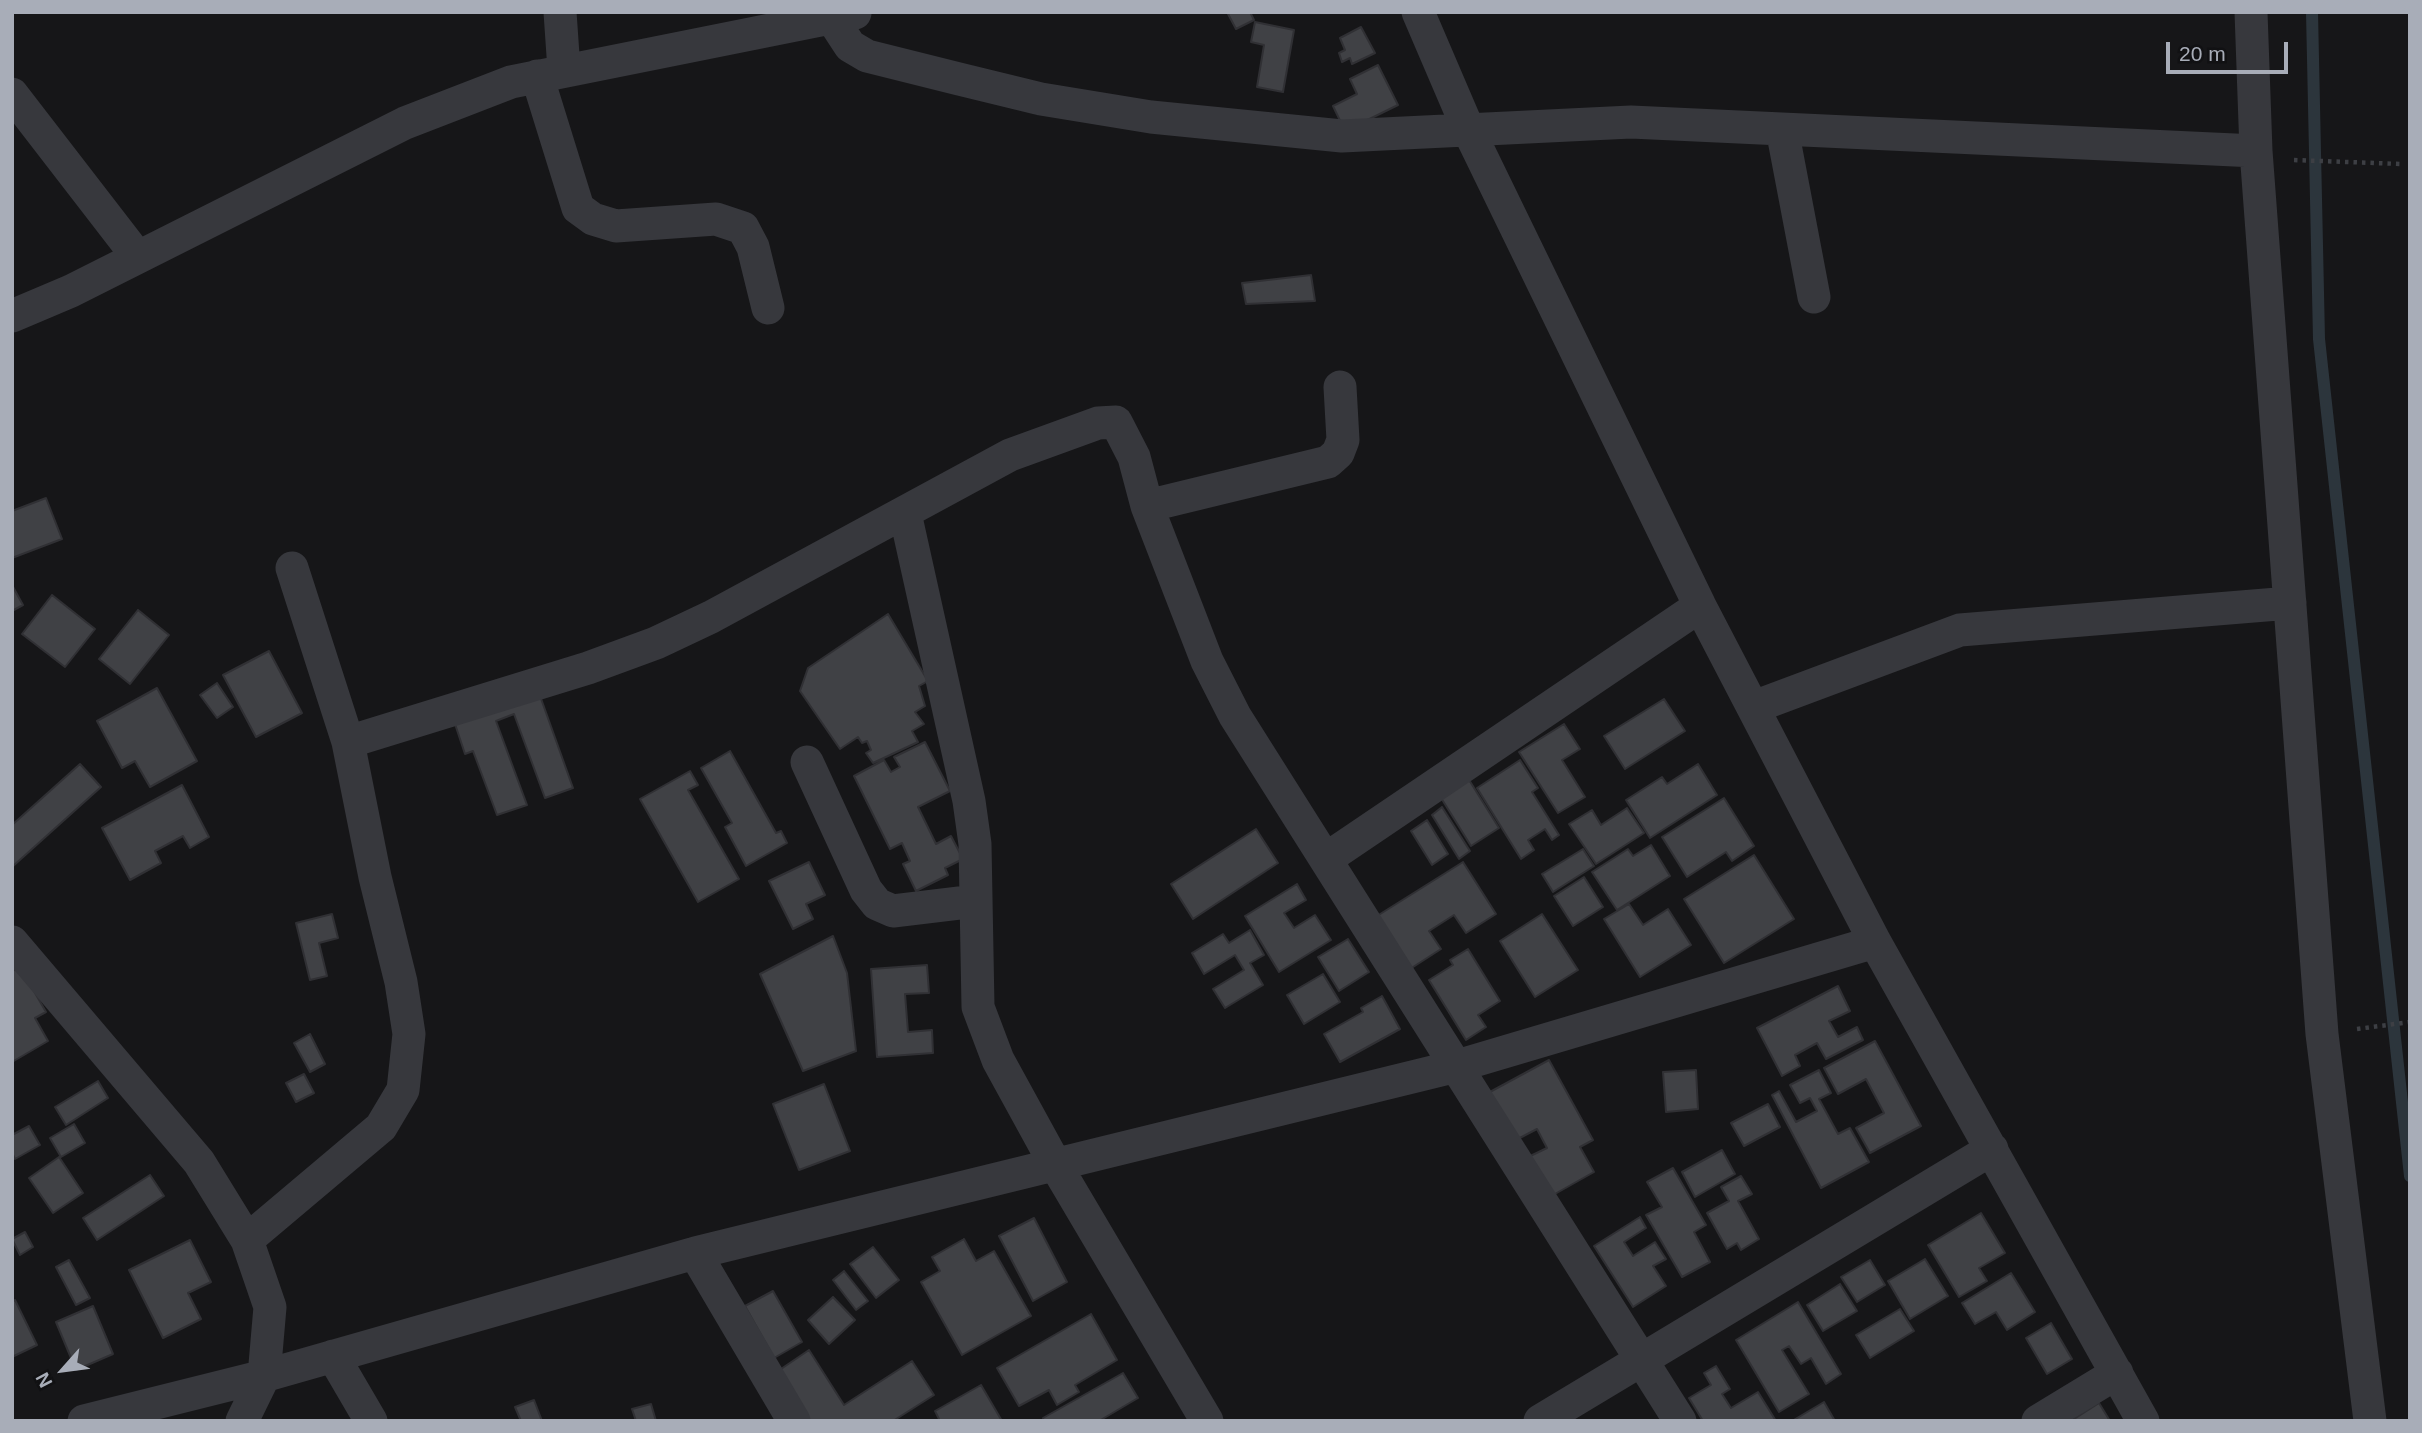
<!DOCTYPE html>
<style>
body{margin:0}
#map{position:relative;width:2422px;height:1433px;overflow:hidden;background:#161618;font-family:Arial,sans-serif}
canvas{display:block}
.frame{position:absolute;inset:0;border:14px solid #a8adb8;pointer-events:none}
.north{position:absolute;left:28px;top:1335px;width:70px;height:70px;-webkit-text-stroke:5px #111113;paint-order:stroke;rotate:242deg;font-size:19px;font-weight:700;line-height:28px;text-align:center;color:#a8adb8}
.north::after{content:'';display:block;margin:auto;width:24px;height:32px;background:#a8adb8;clip-path:polygon(50% 0,100% 100%,50% 72%,0 100%)}
.scale{position:absolute;left:2166px;top:42px;width:122px;height:32px;box-sizing:border-box;border:4px solid #a8adb8;border-top:0;padding-left:9px;font-size:21px;line-height:24px;white-space:nowrap;color:#a8adb8;-webkit-text-stroke:5px #111113;paint-order:stroke}
</style>
<div id="map">
<canvas width="2422" height="1433"></canvas>
<div class="frame"></div>
<div class="north">N</div>
<div class="scale">20 m</div>
</div>
<script>
const ctx = document.querySelector('canvas').getContext('2d');
ctx.lineJoin = 'round';
const shape = rows => new Path2D(rows.map(r => 'M' + r).join(''));
function strokePath(path, color, width, dash) { ctx.strokeStyle = color; ctx.lineWidth = width; ctx.lineCap = dash ? 'butt' : 'round'; ctx.setLineDash(dash || []); ctx.stroke(path); }
function paint(path, color) { ctx.fillStyle = color; ctx.fill(path, 'evenodd'); }
strokePath(shape([
 [2312,12,2319,339,2410,1176]
]), '#2c353c', 12);
const building = shape([
 [1227,12,1250,12,1254,20,1236,29,1227,12],
 [1255,22,1294,30,1283,92,1257,87,1264,45,1251,42,1255,22],
 [1361,27,1375,53,1352,64,1350,58,1342,62,1339,53,1345,50,1340,38,1361,27],
 [1378,65,1398,105,1345,131,1333,106,1357,94,1350,79,1378,65],
 [1311,275,1315,301,1246,304,1242,283,1311,275],
 [46,498,62,539,12,558,12,511,46,498],
 [12,585,23,605,12,611,12,585],
 [52,595,95,629,65,667,22,634,52,595],
 [138,610,169,635,130,684,99,659,138,610],
 [888,614,928,681,919,686,925,706,915,712,924,724,912,731,918,742,873,763,866,753,871,750,867,741,862,743,858,737,840,749,800,691,808,668,888,614],
 [269,651,302,713,256,737,223,675,269,651],
 [217,683,233,707,217,718,200,695,217,683],
 [157,688,197,761,150,787,135,761,122,768,97,721,157,688],
 [539,693,573,788,545,798,514,714,496,721,527,805,497,815,473,751,465,754,455,724,539,693],
 [1664,699,1685,731,1625,769,1604,736,1664,699],
 [1564,724,1580,749,1562,760,1585,797,1558,813,1519,752,1564,724],
 [925,742,950,791,918,807,936,844,951,836,963,859,945,868,948,875,916,891,903,864,910,861,902,843,890,849,854,776,884,760,891,772,900,767,894,757,925,742],
 [730,751,776,833,781,831,787,843,746,866,725,827,732,823,701,768,730,751],
 [1520,760,1538,788,1532,792,1559,835,1552,840,1545,829,1528,840,1534,850,1521,859,1477,788,1520,760],
 [80,764,101,787,12,867,12,825,80,764],
 [1698,764,1717,795,1650,838,1626,800,1662,777,1667,784,1698,764],
 [690,771,698,785,688,790,739,879,698,902,640,799,690,771],
 [1466,775,1499,828,1471,846,1438,793,1466,775],
 [182,785,209,837,190,848,183,836,155,851,161,863,130,880,102,828,182,785],
 [1724,798,1754,846,1732,861,1726,852,1687,877,1662,837,1724,798],
 [1442,807,1470,851,1459,859,1432,815,1442,807],
 [1627,808,1644,833,1596,864,1569,824,1592,810,1601,825,1627,808],
 [1427,820,1448,854,1432,865,1411,831,1427,820],
 [1256,829,1278,863,1193,919,1171,884,1256,829],
 [1651,845,1670,876,1617,910,1592,872,1628,849,1633,856,1651,845],
 [1583,849,1594,866,1553,892,1542,874,1583,849],
 [1754,855,1794,919,1724,963,1684,899,1754,855],
 [809,862,825,895,806,904,813,919,793,929,769,881,809,862],
 [1463,862,1496,914,1466,933,1454,915,1429,931,1441,949,1410,969,1377,916,1463,862],
 [1584,877,1603,907,1573,926,1554,896,1584,877],
 [1297,884,1306,900,1284,913,1294,928,1315,915,1331,940,1279,972,1245,916,1297,884],
 [1629,904,1643,925,1668,909,1691,945,1640,977,1604,919,1629,904],
 [332,914,338,938,319,943,327,976,310,980,296,923,332,914],
 [1542,914,1578,970,1535,997,1500,941,1542,914],
 [1250,930,1264,955,1250,963,1263,985,1225,1008,1213,989,1244,970,1235,955,1204,974,1192,953,1223,934,1229,943,1250,930],
 [833,936,847,973,856,1051,803,1071,760,974,833,936],
 [1348,939,1369,972,1339,991,1318,957,1348,939],
 [1468,949,1500,1001,1478,1015,1486,1027,1466,1040,1429,980,1453,965,1450,960,1468,949],
 [927,965,929,993,905,994,908,1032,932,1030,933,1053,877,1057,871,969,927,965],
 [20,967,46,1012,35,1018,48,1041,12,1062,12,971,20,967],
 [1323,974,1340,1002,1304,1024,1287,995,1323,974],
 [1838,986,1850,1011,1829,1021,1838,1037,1857,1027,1863,1040,1826,1059,1817,1043,1795,1055,1800,1066,1782,1076,1757,1028,1838,986],
 [1382,996,1400,1029,1340,1062,1324,1034,1363,1012,1361,1008,1382,996],
 [310,1034,325,1064,310,1072,294,1043,310,1034],
 [1875,1041,1921,1126,1870,1153,1856,1128,1884,1113,1866,1079,1838,1094,1824,1068,1875,1041],
 [1549,1060,1593,1140,1580,1147,1594,1172,1546,1199,1524,1159,1547,1148,1537,1129,1514,1141,1488,1093,1549,1060],
 [1696,1070,1698,1109,1666,1112,1663,1072,1696,1070],
 [1819,1070,1831,1093,1819,1099,1838,1134,1850,1128,1869,1162,1821,1188,1772,1095,1779,1091,1796,1122,1817,1111,1810,1098,1800,1103,1790,1085,1819,1070],
 [304,1074,314,1093,296,1102,286,1083,304,1074],
 [98,1081,108,1098,66,1125,55,1107,98,1081],
 [824,1084,850,1151,799,1170,773,1104,824,1084],
 [1768,1104,1780,1127,1744,1146,1731,1123,1768,1104],
 [74,1124,85,1143,61,1157,50,1138,74,1124],
 [29,1126,40,1145,15,1159,12,1153,12,1135,29,1126],
 [1722,1150,1735,1174,1695,1197,1682,1172,1722,1150],
 [59,1157,83,1193,53,1213,29,1178,59,1157],
 [1673,1168,1706,1225,1694,1232,1710,1262,1682,1277,1646,1215,1662,1207,1647,1182,1673,1168],
 [150,1175,164,1196,97,1240,83,1218,150,1175],
 [1741,1176,1752,1194,1738,1201,1759,1239,1741,1250,1737,1243,1727,1249,1707,1213,1729,1201,1721,1187,1741,1176],
 [1981,1213,2005,1253,1979,1268,1987,1281,1959,1297,1928,1245,1981,1213],
 [1640,1217,1646,1228,1624,1242,1633,1256,1655,1242,1666,1259,1653,1266,1666,1286,1633,1307,1594,1246,1640,1217],
 [1034,1218,1067,1282,1033,1301,999,1236,1034,1218],
 [25,1232,33,1247,20,1255,12,1239,25,1232],
 [964,1239,976,1261,994,1251,1031,1316,962,1355,921,1282,940,1271,932,1257,964,1239],
 [190,1240,211,1282,188,1293,201,1319,163,1338,129,1270,190,1240],
 [873,1247,899,1280,876,1298,850,1264,873,1247],
 [1925,1259,1948,1296,1910,1319,1888,1281,1925,1259],
 [69,1260,90,1298,76,1305,56,1267,69,1260],
 [1870,1260,1885,1285,1857,1302,1841,1277,1870,1260],
 [844,1271,868,1301,856,1310,833,1280,844,1271],
 [2011,1273,2035,1312,2007,1330,1996,1312,1975,1324,1962,1303,2011,1273],
 [1840,1284,1857,1311,1823,1331,1807,1305,1840,1284],
 [773,1291,802,1342,774,1358,745,1306,773,1291],
 [833,1297,855,1320,829,1344,808,1320,833,1297],
 [15,1300,37,1345,12,1357,12,1302,15,1300],
 [1798,1302,1841,1374,1826,1384,1811,1358,1801,1364,1789,1346,1782,1350,1809,1394,1779,1412,1736,1340,1798,1302],
 [93,1306,113,1354,76,1370,56,1322,93,1306],
 [1900,1309,1914,1331,1870,1358,1856,1335,1900,1309],
 [1091,1314,1117,1360,1075,1385,1079,1392,1057,1405,1049,1390,1019,1406,997,1368,1091,1314],
 [2051,1323,2072,1359,2047,1374,2026,1338,2051,1323],
 [809,1350,844,1405,912,1361,934,1395,893,1421,810,1421,778,1371,809,1350],
 [1716,1366,1730,1389,1722,1394,1731,1408,1758,1392,1776,1421,1703,1421,1689,1398,1711,1385,1704,1373,1716,1366],
 [1123,1373,1138,1398,1099,1421,1044,1421,1043,1418,1123,1373],
 [981,1385,1002,1421,940,1421,935,1411,981,1385],
 [534,1400,542,1421,521,1421,515,1407,534,1400],
 [1824,1402,1835,1421,1792,1421,1824,1402],
 [2099,1403,2110,1421,2071,1421,2099,1403],
 [651,1404,656,1421,636,1421,632,1409,651,1404]
]);
paint(building, '#404145');
strokePath(building, '#303034', 2);
strokePath(shape([
 [2294,160,2401,164],
 [2357,1029,2410,1022]
]), '#3d3f44', 4.5, [3.5, 5]);
strokePath(shape([
 [560,12,564,70],
 [835,12,833,20,850,46,867,56,959,79,1041,99,1151,117,1342,136,1631,122,2256,151],
 [1418,12,1469,131,1700,606,1875,942,2143,1421],
 [2251,12,2256,151,2322,1034,2370,1421],
 [537,76,578,208,593,219,616,226,716,219,743,228,753,247,768,308],
 [12,94,137,256],
 [1782,129,1814,297],
 [12,316,71,291,405,123,511,82,855,13],
 [1147,506,1328,462,1338,453,1343,440,1340,387],
 [905,513,969,801,975,844,978,1007,998,1060,1055,1164,1207,1421],
 [1754,707,1960,630,2290,603],
 [348,742,588,668,656,643,711,617,1010,455,1098,423,1116,422,1134,457,1147,506,1207,661,1235,716,1680,1421],
 [807,762,866,890,877,904,893,911,976,901],
 [1326,859,1700,606],
 [12,942,199,1162,247,1240,270,1307,264,1376,242,1421],
 [247,1240,381,1127,403,1090,409,1034,401,982,375,877,348,742,292,568],
 [695,1253,794,1421],
 [333,1356,371,1421],
 [84,1421,264,1376,695,1253,1457,1066,1875,942],
 [1540,1421,1992,1149],
 [2038,1421,2117,1373]
]), '#37383d', 33);
</script>
